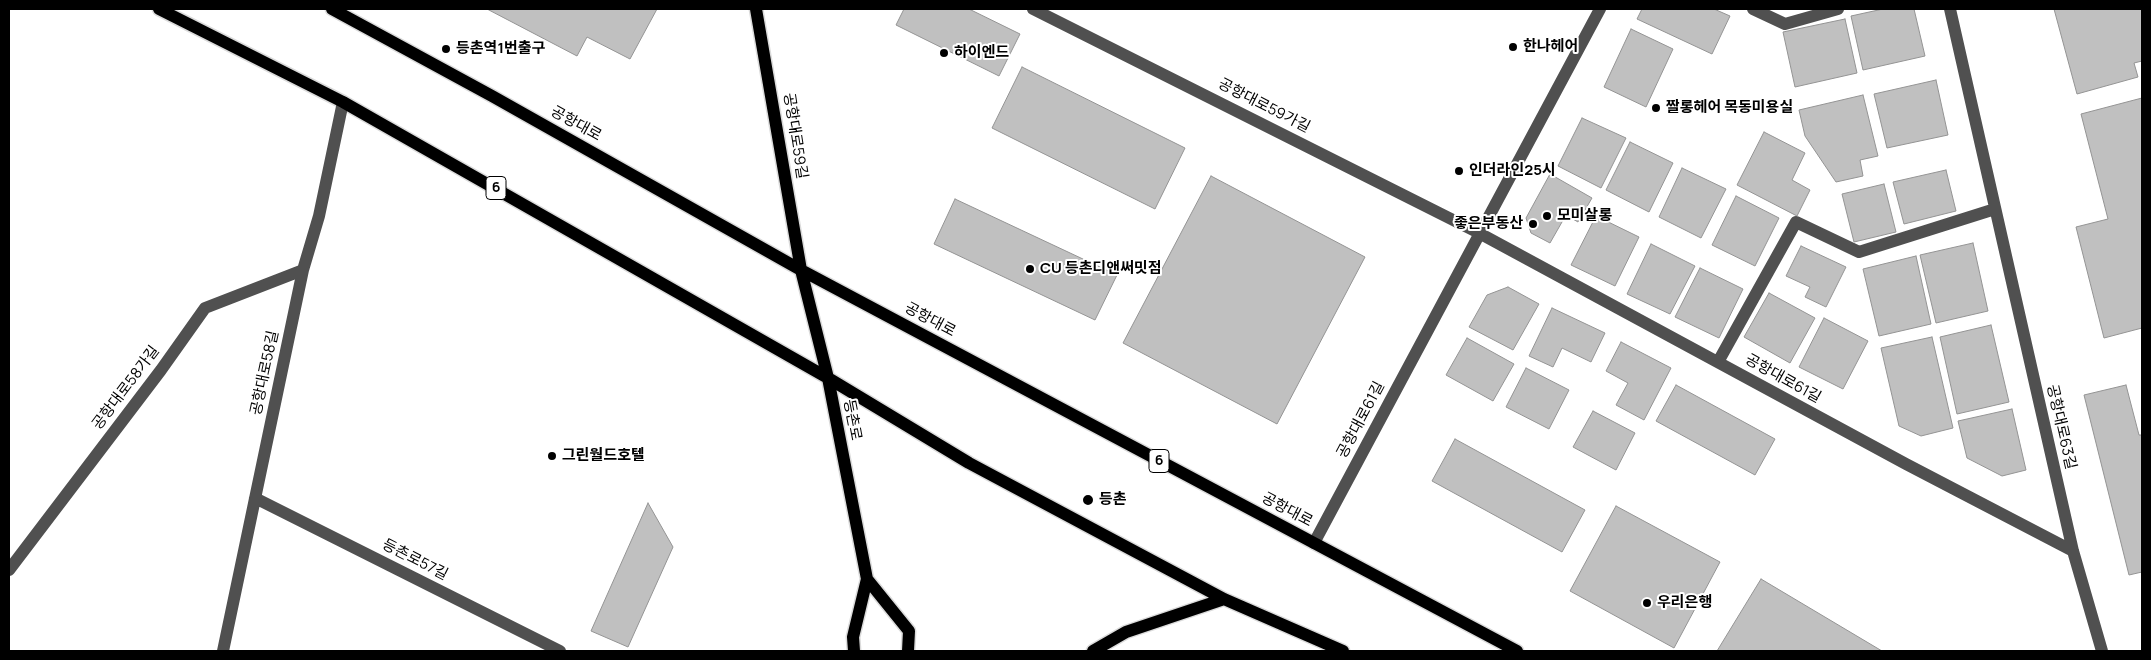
<!DOCTYPE html>
<meta charset="utf-8">
<style>
body{margin:0}
#map{position:relative;width:2151px;height:660px;overflow:hidden;background:#fff;font-family:Manrope,sans-serif}
canvas{display:block}
.frame{position:absolute;inset:0;border:10px solid #000;pointer-events:none}
</style>
<div id="map">
<canvas width="2151" height="660"></canvas>
<div class="frame"></div>
</div>
<script>
const ctx = document.querySelector('canvas').getContext('2d');
ctx.lineJoin = 'round';
function paint(path, color) { ctx.fillStyle = color; ctx.fill(path, 'evenodd'); }
const shape = rows => new Path2D(rows.map(r => 'M' + r).join(''));
function strokePath(path, color, width, dash) { ctx.strokeStyle = color; ctx.lineWidth = width; ctx.lineCap = dash ? 'butt' : 'round'; ctx.setLineDash(dash || []); ctx.stroke(path); }
function label(font, color, halo, rows, align = 'center') {
  ctx.font = font + ' Manrope,"Noto Sans KR",sans-serif'; ctx.lineWidth = 4; ctx.setLineDash([]); ctx.textBaseline = 'middle'; ctx.strokeStyle = halo; ctx.fillStyle = color; for (const [text, x, y, turn = 0] of rows) {
    ctx.save(); ctx.translate(x, y); ctx.rotate((+turn || 0) * Math.PI / 180); ctx.textAlign = isNaN(turn) ? turn : align; if (halo) ctx.strokeText(text, 0, 0); ctx.fillText(text, 0, 0); ctx.restore();
  }
}
const building = shape([
 [487,9,657,9,630,59,587,37,577,56,487,9],
 [904,9,969,9,1020,34,999,76,896,25,904,9],
 [1642,9,1714,9,1730,16,1712,54,1637,19,1642,9],
 [1883,9,1914,9,1925,56,1863,70,1851,16,1883,9],
 [2054,9,2142,9,2142,61,2134,63,2138,77,2077,94,2054,9],
 [1845,19,1857,73,1795,87,1783,32,1845,19],
 [1631,29,1673,49,1646,107,1604,87,1631,29],
 [1022,67,1185,148,1155,209,992,128,1022,67],
 [1936,80,1948,135,1887,148,1874,94,1936,80],
 [1863,95,1878,156,1860,160,1863,176,1836,182,1805,136,1799,110,1863,95],
 [2142,98,2142,328,2104,338,2076,227,2108,219,2081,114,2142,98],
 [1582,118,1626,138,1601,188,1558,166,1582,118],
 [1764,132,1805,153,1792,180,1810,190,1797,216,1737,185,1764,132],
 [1630,142,1673,163,1649,212,1606,190,1630,142],
 [1682,168,1726,189,1701,238,1659,217,1682,168],
 [1946,170,1956,211,1904,224,1893,182,1946,170],
 [1550,174,1592,198,1578,222,1566,215,1550,243,1531,233,1526,218,1550,174],
 [1211,176,1365,257,1277,424,1123,343,1211,176],
 [1884,184,1896,232,1854,242,1842,194,1884,184],
 [1736,196,1779,218,1755,266,1712,245,1736,196],
 [955,199,1117,275,1095,320,934,244,955,199],
 [1596,216,1639,237,1615,286,1571,265,1596,216],
 [1973,243,1988,311,1936,323,1920,255,1973,243],
 [1651,244,1695,266,1670,314,1627,294,1651,244],
 [1801,246,1846,267,1826,307,1805,297,1810,287,1786,276,1801,246],
 [1916,256,1931,324,1879,336,1863,269,1916,256],
 [1700,268,1743,289,1719,338,1675,317,1700,268],
 [1508,287,1539,304,1513,350,1469,327,1487,295,1508,287],
 [1769,293,1815,318,1790,363,1744,337,1769,293],
 [1552,308,1605,333,1591,362,1562,348,1553,367,1529,356,1552,308],
 [1824,318,1868,341,1843,389,1799,367,1824,318],
 [1991,325,2009,402,1957,414,1940,337,1991,325],
 [1932,337,1953,428,1921,436,1899,426,1881,348,1932,337],
 [1467,338,1514,364,1493,401,1446,375,1467,338],
 [1621,342,1671,368,1644,420,1616,405,1628,383,1606,371,1621,342],
 [1526,368,1569,390,1549,429,1506,407,1526,368],
 [1676,385,1775,439,1755,475,1656,421,1676,385],
 [2126,385,2139,435,2142,435,2142,572,2129,575,2084,395,2126,385],
 [2012,409,2026,470,2002,476,1967,458,1958,421,2012,409],
 [1593,411,1635,433,1616,470,1573,447,1593,411],
 [1455,439,1585,510,1562,552,1432,481,1455,439],
 [648,503,673,547,628,647,591,631,648,503],
 [1616,506,1720,562,1674,648,1570,591,1616,506],
 [1761,579,1882,651,1717,651,1761,579]
]);
paint(building, '#c0c0c0');
strokePath(building, '#949494', 1);
const major = shape([
 [159,9,343,102,828,378,969,463,1224,599,1343,651],
 [332,9,492,96,801,270,1517,651],
 [756,9,801,270,828,378,867,579,853,637,854,651],
 [867,579,909,631,908,651],
 [1093,651,1126,632,1224,599]
]);
strokePath(major, '#dbdbdb', 15);
strokePath(shape([
 [1033,9,1479,233,1906,464,2073,551],
 [1753,9,1785,24,1838,9],
 [1950,9,2073,551,2102,651],
 [1718,362,1796,222,1859,252,1995,209],
 [255,498,560,651],
 [1314,543,1600,9],
 [9,570,161,370,205,308,303,270],
 [223,651,303,270,319,216,343,102]
]), '#505050', 12);
strokePath(major, '#000', 12);
for (const [x, y, r, color] of [
 [1513,47,5,"#000"],
 [446,49,5,"#000"],
 [944,53,5,"#000"],
 [1656,108,5,"#000"],
 [1459,171,5,"#000"],
 [1547,216,5,"#000"],
 [1533,224,5,"#000"],
 [1030,269,5,"#000"],
 [552,456,5,"#000"],
 [1088,500,6,"#000"],
 [1647,603,5,"#000"]
]) { const dot = new Path2D(); dot.arc(x, y, r, 0, 2 * Math.PI); ctx.fillStyle = color; ctx.fill(dot); strokePath(dot, '#fff', 2); }
for (const [x, y, w] of [
 [496,188,20],
 [1159,461,20]
]) { const box = new Path2D(); box.roundRect(x - w / 2, y - 11.5, w, 23, 4); ctx.fillStyle = '#fff'; ctx.fill(box); strokePath(box, '#000', 1); }
label('bold 14px', '#000', null, [
 ["6",496,188],
 ["6",1159,461]
]);
label('bold 15px', '#000', '#fff', [
 ["한나헤어",1523,47],
 ["등촌역1번출구",456,49],
 ["하이엔드",954,53],
 ["짤롱헤어 목동미용실",1666,108],
 ["인더라인25시",1469,171],
 ["모미살롱",1557,216],
 ["좋은부동산",1523,224,"right"],
 ["CU 등촌디앤써밋점",1040,269],
 ["그린월드호텔",562,456],
 ["등촌",1099,500],
 ["우리은행",1657,603]
], 'left');
label('15px', '#000', '#fff', [
 ["공항대로59가길",1264,106,27],
 ["공항대로",576,124,29],
 ["공항대로59길",795,136,81],
 ["공항대로",930,320,28],
 ["공항대로58길",265,373,-78],
 ["공항대로61길",1783,379,29],
 ["공항대로58가길",126,388,-53],
 ["등촌로",852,420,79],
 ["공항대로61길",1361,420,-62],
 ["공항대로63길",2061,427,77],
 ["공항대로",1287,510,28],
 ["등촌로57길",415,560,27]
]);
</script>
